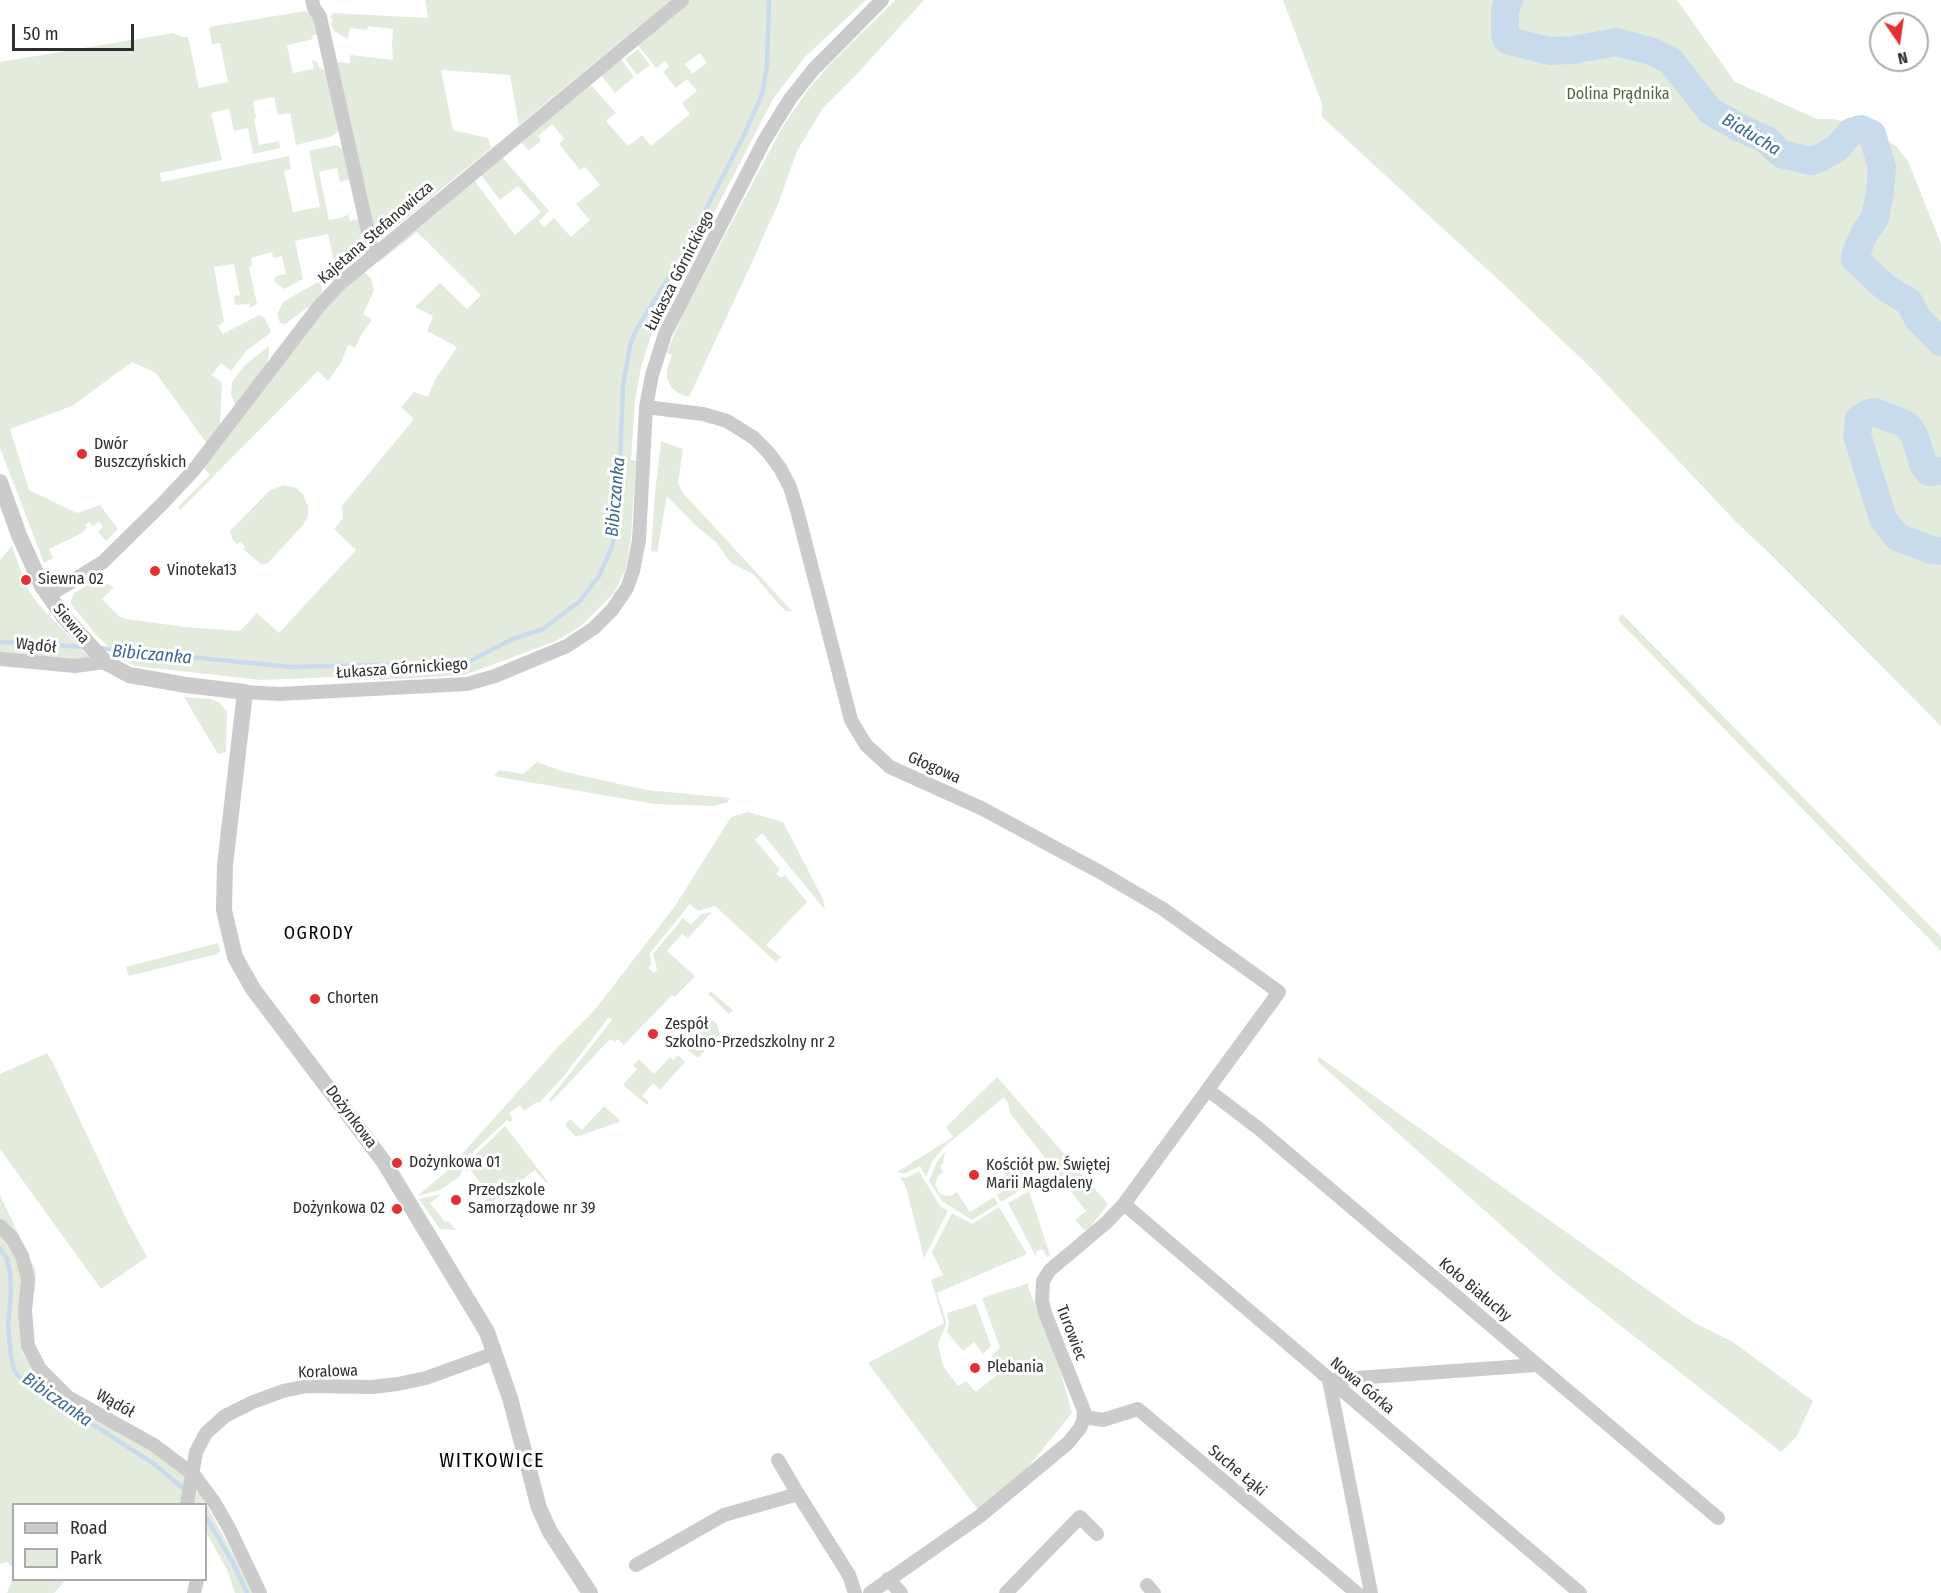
<!DOCTYPE html>
<meta charset="utf-8">
<style>
body{margin:0}
#map{position:relative;width:1941px;height:1593px;overflow:hidden;background:#fff;font-family:"Fira Sans Condensed",sans-serif}
canvas{display:block}
.legend{position:absolute;left:12px;top:1503px;width:195px;height:78px;box-sizing:border-box;background:#fff;border:2px solid #ababab;margin:0;padding:8px 10px;list-style:none;font-size:18px;color:#2e2e2e}
.legend li{display:flex;align-items:center;gap:12px;height:30px}
.legend b{width:30px;border:2px solid #ababab}
.north{position:absolute;left:1869px;top:12px;width:60px;height:60px;box-sizing:border-box;background:#fff;border:2px solid #ababab;border-radius:50%;rotate:167deg;font-size:16px;font-weight:700;line-height:24px;text-align:center;color:#2e2e2e}
.north::after{content:'';display:block;margin:auto;width:21px;height:27px;background:#e62f31;clip-path:polygon(50% 0,100% 100%,50% 72%,0 100%)}
.scale{position:absolute;left:12px;top:24px;width:122px;height:27px;box-sizing:border-box;border:3px solid #2e2e2e;border-top:0;padding-left:8px;font-size:18px;line-height:21px;white-space:nowrap;color:#2e2e2e;-webkit-text-stroke:4px #fff;paint-order:stroke}
</style>
<div id="map">
<canvas width="1941" height="1593"></canvas>
<ul class="legend">
<li><b style="height:8px;background:#cbcbcb"></b>Road</li>
<li><b style="height:16px;background:#e3ecdc"></b>Park</li>
</ul>
<div class="north">N</div>
<div class="scale">50 m</div>
</div>
<script>
const ctx = document.querySelector('canvas').getContext('2d');
ctx.lineJoin = 'round';
function paint(path, color) { ctx.fillStyle = color; ctx.fill(path, 'evenodd'); }
const shape = rows => new Path2D(rows.map(r => 'M' + r).join(''));
function strokePath(path, color, width, dash) { ctx.strokeStyle = color; ctx.lineWidth = width; ctx.lineCap = dash ? 'butt' : 'round'; ctx.setLineDash(dash || []); ctx.stroke(path); }
function label(font, color, halo, rows, align = 'center') {
  ctx.font = font + ' "Fira Sans Condensed",sans-serif'; ctx.lineWidth = 6; ctx.setLineDash([]); ctx.textBaseline = 'middle'; ctx.strokeStyle = halo; ctx.fillStyle = color; for (const [text, x, y, turn = 0] of rows) {
    ctx.save(); ctx.translate(x, y); ctx.rotate((+turn || 0) * Math.PI / 180); ctx.textAlign = isNaN(turn) ? turn : align; if (halo) ctx.strokeText(text, 0, 0); ctx.fillText(text, 0, 0); ctx.restore();
  }
}
paint(shape([
 [425,0,671,0,519,125,510,75,441,70,453,130,488,138,491,148,382,238,372,234,337,62,350,63,350,55,393,60,392,44,393,29,368,26,367,30,350,28,348,39,334,31,331,24,333,20,330,17,333,13,428,18],
 [690,0,866,0,805,57,773,99,652,333,641,367,635,401,631,460,636,461,631,537,626,569,614,593,581,626,554,642,464,675,380,680,379,672,335,673,335,677,261,680,135,666,119,657,96,635,70,603,74,593,97,579,114,587,102,599,120,617,126,619,185,627,240,631,257,613,279,633,356,550,334,529,343,518,342,506,414,419,401,407,414,392,428,397,435,380,457,347,427,331,433,316,415,307,440,283,467,309,481,295,417,232,378,263,377,261,474,180,515,235,541,212,518,186,500,200,481,175,502,157,549,211,539,221,544,227,554,218,571,237,590,220,576,204,600,185,585,167,580,170,559,144,564,139,552,124,538,136,541,141,529,151,522,143,514,147,590,84,616,113,606,121,628,146,642,135,651,146,690,114,682,103,697,91,687,79,676,88,663,72,669,67,665,61,656,68,637,44],
 [700,53,707,63,692,74,685,64],
 [895,0,924,0,857,74,823,108,797,151,778,204,748,271,689,397,678,393,671,387,667,378,667,369,672,355,667,353,671,342,684,312,783,126,810,87,834,60],
 [1283,0,1677,0,1735,82,1817,119,1833,119,1859,125,1896,146,1908,161,1941,244,1941,726,1770,554,1736,522,1593,370,1502,283,1322,117,1322,104],
 [305,11,316,19,319,34,312,36,313,39,287,45,293,73,314,69,312,60,317,62,319,68,327,71,339,128,337,133,330,137,296,145,290,113,278,115,274,97,253,101,256,118,254,119,259,145,279,141,280,148,253,154,248,128,234,131,229,109,211,113,222,160,160,173,161,182,289,156,291,169,284,171,293,212,320,207,309,151,336,145,345,151,351,179,340,182,337,168,319,172,329,220,341,218,351,212,357,211,348,214,350,221,359,219,365,244,334,262,328,234,295,241,303,279,284,289,274,281,276,276,286,274,282,256,273,258,272,252,251,258,252,266,249,267,257,304,250,308,249,304,235,305,234,296,240,295,234,264,214,267,224,322,218,326,223,334,259,315,264,317,271,331,269,334,247,350,231,371,221,363,212,375,222,383,220,424,207,444,156,373,132,362,72,406,10,429,29,490,77,513,100,505,118,529,106,541,98,532,103,527,99,521,93,526,89,522,85,525,87,528,82,533,49,549,53,558,44,563,0,448,0,62,173,33,183,37,188,37,199,88,228,82,220,43,212,44,209,27],
 [638,49,650,65,637,75,625,59],
 [620,58,634,77,615,93,601,75],
 [354,260,355,263,331,282,329,279,330,274],
 [363,271,371,278,374,291,363,314,372,320,361,335,355,348,348,345,341,363,328,381,318,371,180,510,178,507,210,475,203,467,324,307],
 [318,282,322,286,322,292,314,303,285,324,280,323,277,314,283,302],
 [269,346,269,355,265,367,236,406,231,395,232,382,245,365],
 [661,441,683,449,678,483,683,493,792,611,785,611,753,574,731,563,716,542,695,525,667,496,657,552,651,551,655,492],
 [284,485,296,488,303,494,308,506,308,517,303,525,268,563,262,565,244,550,245,546,240,542,237,544,232,539,230,531,270,490],
 [12,546,26,586,38,604,90,658,78,660,0,655,0,560],
 [1622,614,1941,937,1941,951,1618,620],
 [184,697,211,699,220,703,227,712,226,752,218,754],
 [537,762,565,772,647,790,730,798,728,802,714,806,654,804,494,776,499,770,523,774],
 [748,812,783,822,823,899,825,910,762,833,755,840,780,870,776,874,781,878,785,875,807,902,766,945,781,957,776,962,715,906,698,911,690,904,650,953,651,965,648,968,654,973,657,969,653,954,683,918,691,925,701,914,712,912,688,938,682,934,667,951,695,976,675,997,672,995,624,1045,618,1039,615,1042,610,1039,551,1102,549,1100,612,1020,609,1017,564,1076,539,1103,537,1102,524,1111,520,1105,509,1113,513,1119,510,1122,507,1120,471,1154,459,1177,440,1190,417,1196,445,1173,558,1047,593,1012,675,906,731,817],
 [218,943,220,951,217,954,129,976,126,967],
 [711,991,733,1010,729,1014,708,994],
 [705,1014,717,1024,720,1034,698,1058,685,1048,691,1042,687,1039,703,1022,700,1020],
 [47,1053,54,1065,125,1216,147,1257,101,1289,0,1149,0,1074],
 [678,1055,685,1062,660,1090,653,1083,642,1096,649,1102,647,1105,623,1085,637,1069,633,1065,639,1059,654,1074,670,1057,673,1060],
 [1319,1057,1693,1322,1733,1342,1813,1401,1797,1436,1781,1452,1559,1277,1317,1061],
 [997,1077,1108,1204,1088,1230,1084,1230,1075,1220,1086,1211,1010,1113,1008,1103,1004,1097,943,1148,932,1162,926,1177,920,1166,904,1174,897,1172,953,1137,946,1127],
 [604,1106,620,1120,619,1122,576,1137,565,1125,570,1119,582,1130],
 [505,1126,548,1182,546,1183,535,1170,472,1217,469,1213,490,1196,470,1169,465,1172,473,1157],
 [945,1151,943,1163,940,1166,943,1172,938,1176,935,1185,941,1195,951,1196,957,1192,970,1212,994,1197,998,1204,972,1220,942,1201,929,1181,937,1162],
 [1011,1157,1028,1181,1029,1185,1001,1202,997,1195,1022,1179,1012,1185,998,1164],
 [919,1171,940,1206,948,1211,924,1258,906,1187,900,1177,906,1178],
 [1029,1191,1050,1255,1047,1257,1042,1249,1036,1252,1036,1257,1008,1203],
 [442,1194,430,1203,445,1222,448,1221,456,1230,440,1229,419,1199],
 [0,1195,36,1271,35,1291,20,1322,22,1352,45,1385,67,1405,150,1449,187,1477,180,1504,14,1504,13,1568,7,1562,0,1564],
 [999,1207,1027,1254,937,1293,946,1321,946,1325,938,1344,943,1366,958,1386,966,1381,976,1392,999,1373,991,1363,994,1360,991,1356,1000,1348,982,1298,1029,1283,1028,1287,1058,1362,1072,1413,1024,1472,979,1511,868,1363,944,1323,931,1280,943,1275,932,1252,952,1213,972,1224],
 [976,1304,991,1346,983,1354,974,1342,963,1351,947,1332,949,1322,947,1313],
 [198,1489,245,1576,253,1593,235,1593,227,1570,206,1532,206,1504,194,1504],
 [13,1577,14,1580,66,1580,54,1593,7,1593]
]), '#e3ecdc');
strokePath(shape([
 [0,642,84,647],
 [99,648,291,667,458,663,470,661,512,639,543,629,579,602,599,576,612,547,618,515,623,386,630,346,636,330,681,258,743,137,758,104,763,91,767,65,769,0],
 [0,1249,7,1258,10,1274,11,1292,8,1326,11,1357,14,1370,19,1377,50,1400,97,1427,154,1464,186,1491],
 [206,1517,233,1563,247,1593]
]), '#c8dbec', 4.5);
strokePath(shape([
 [1509,0,1505,10,1505,29,1506,38,1509,41,1550,51,1572,50,1616,42,1651,51,1671,61,1710,111,1740,128,1767,140,1781,154,1811,161,1822,157,1837,148,1851,132,1861,129,1872,134,1882,167,1880,192,1875,218,1864,234,1856,253,1855,259,1885,287,1909,302,1918,319,1941,342],
 [1941,471,1929,472,1923,464,1915,437,1910,428,1905,424,1875,412,1869,413,1859,419,1857,435,1883,519,1897,537,1931,550,1941,551]
]), '#c8dbec', 28);
strokePath(shape([
 [312,0,314,8,320,17,373,254],
 [646,407,703,414,727,421,754,438,768,452,780,468,790,487,797,510,851,720,866,745,890,767,981,808,1100,872,1163,909,1279,992,1124,1204,1107,1222,1050,1270,1043,1281,1042,1301,1045,1313,1084,1411,1083,1421,1080,1428,1068,1443,980,1516,870,1593],
 [48,596,103,562,163,503,193,471,320,305,342,282,682,0],
 [0,659,75,666,105,662],
 [245,692,279,694,467,684,495,676,567,646,594,628,612,610,627,588,633,571,639,540,646,407,652,375,665,334,764,141,790,99,813,70,882,0],
 [1208,1090,1258,1128,1718,1518],
 [1124,1204,1580,1593],
 [0,1226,12,1238,22,1256,28,1279,25,1311,28,1346,40,1369,68,1397,154,1445,194,1475,214,1502,229,1528,260,1593],
 [1084,1417,1103,1420,1138,1409,1357,1593],
 [778,1460,798,1494],
 [187,1504,196,1452,206,1433,225,1416,253,1402,283,1391,307,1386,372,1387,398,1384,426,1378,495,1353],
 [636,1565,724,1515,798,1494,849,1575,855,1593],
 [888,1579,901,1593],
 [1147,1585,1154,1593],
 [194,1593,197,1580],
 [1006,1593,1080,1517,1097,1534],
 [1371,1593,1329,1380,1537,1365]
]), '#cbcbcb', 14);
strokePath(shape([
 [0,482,19,535,42,586,63,616,105,662,129,675,186,685,245,692,225,865,224,910,235,957,253,989,384,1162,487,1332,510,1398,539,1508,550,1532,590,1593]
]), '#cbcbcb', 16);
for (const [x, y, r, color] of [
 [82,454,6,"#e62f31"],
 [155,571,6,"#e62f31"],
 [26,580,6,"#e62f31"],
 [315,999,6,"#e62f31"],
 [653,1034,6,"#e62f31"],
 [397,1163,6,"#e62f31"],
 [974,1175,6,"#e62f31"],
 [456,1200,6,"#e62f31"],
 [397,1209,6,"#e62f31"],
 [975,1368,6,"#e62f31"]
]) { const dot = new Path2D(); dot.arc(x, y, r, 0, 2 * Math.PI); ctx.fillStyle = color; ctx.fill(dot); strokePath(dot, '#fff', 2); }
label('16px', '#4e6a3b', '#fff', [
 ["Dolina Prądnika",1618,95]
]);
label('16px', '#2e2e2e', '#fff', [
 ["Kajetana Stefanowicza",376,233,-41],
 ["Łukasza Górnickiego",680,271,-63],
 ["Siewna",71,624,50],
 ["Wądół",36,646,6],
 ["Łukasza Górnickiego",402,669,-4],
 ["Głogowa",934,768,24],
 ["Dożynkowa",351,1117,53],
 ["Koło Białuchy",1475,1290,40],
 ["Turowiec",1071,1333,69],
 ["Koralowa",328,1372,-2],
 ["Nowa Górka",1362,1386,40],
 ["Wądół",115,1404,29],
 ["Suche Łąki",1237,1471,40]
]);
label('16px', '#2e2e2e', '#fff', [
 ["Dwór",94,445],
 ["Buszczyńskich",94,463],
 ["Vinoteka13",167,571],
 ["Siewna 02",38,580],
 ["Chorten",327,999],
 ["Zespół",665,1025],
 ["Szkolno-Przedszkolny nr 2",665,1043],
 ["Dożynkowa 01",409,1163],
 ["Kościół pw. Świętej",986,1166],
 ["Marii Magdaleny",986,1184],
 ["Przedszkole",468,1191],
 ["Samorządowe nr 39",468,1209],
 ["Dożynkowa 02",385,1209,"right"],
 ["Plebania",987,1368]
], 'left');
label('italic 18px', '#3b6a91', '#fff', [
 ["Białucha",1751,135,31],
 ["Bibiczanka",616,497,-85],
 ["Bibiczanka",152,655,5],
 ["Bibiczanka",57,1400,35]
]);
ctx.letterSpacing = '1.5px';
label('18px', '#000', '#fff', [
 ["OGRODY",319,934]
]);
ctx.letterSpacing = '0px';
ctx.letterSpacing = '1.5px';
label('20px', '#000', '#fff', [
 ["WITKOWICE",492,1461]
]);
ctx.letterSpacing = '0px';
</script>
